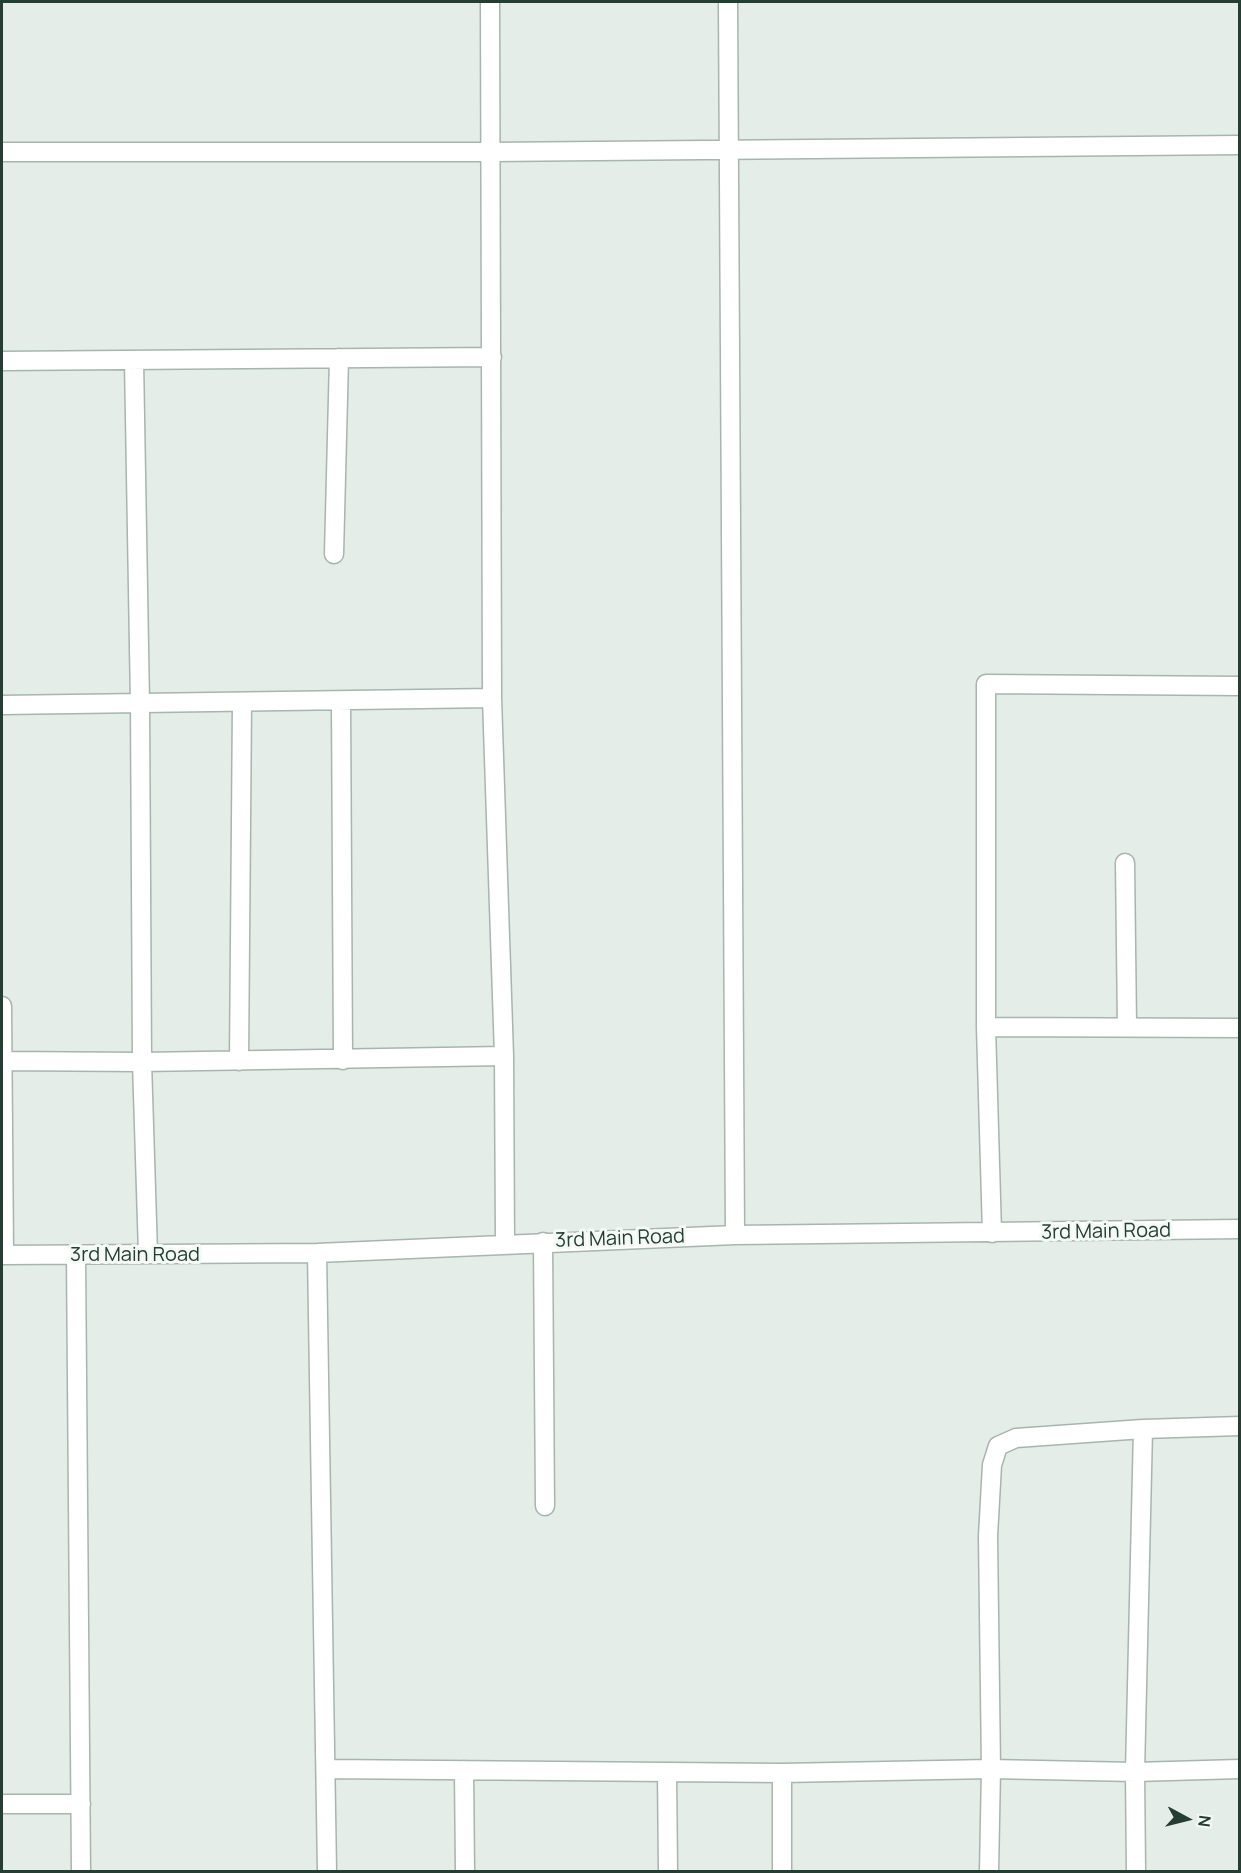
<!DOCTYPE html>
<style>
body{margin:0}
#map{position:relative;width:1241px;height:1873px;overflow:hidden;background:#e4ede8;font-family:Manrope,sans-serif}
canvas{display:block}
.frame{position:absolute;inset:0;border:3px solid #243e34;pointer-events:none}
.north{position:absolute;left:1157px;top:1789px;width:60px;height:60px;-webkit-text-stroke:4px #f5f9f6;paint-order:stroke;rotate:97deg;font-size:16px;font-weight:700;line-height:24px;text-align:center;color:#243e34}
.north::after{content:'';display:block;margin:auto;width:21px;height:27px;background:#243e34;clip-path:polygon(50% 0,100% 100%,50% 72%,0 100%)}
</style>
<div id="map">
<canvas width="1241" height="1873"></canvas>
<div class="frame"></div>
<div class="north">N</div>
</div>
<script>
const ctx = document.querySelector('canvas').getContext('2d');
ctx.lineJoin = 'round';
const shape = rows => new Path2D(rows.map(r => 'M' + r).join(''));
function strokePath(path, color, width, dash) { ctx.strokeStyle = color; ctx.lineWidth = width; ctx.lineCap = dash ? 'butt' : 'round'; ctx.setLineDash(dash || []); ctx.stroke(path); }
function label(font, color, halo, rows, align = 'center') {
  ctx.font = font + ' Manrope,sans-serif'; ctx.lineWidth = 6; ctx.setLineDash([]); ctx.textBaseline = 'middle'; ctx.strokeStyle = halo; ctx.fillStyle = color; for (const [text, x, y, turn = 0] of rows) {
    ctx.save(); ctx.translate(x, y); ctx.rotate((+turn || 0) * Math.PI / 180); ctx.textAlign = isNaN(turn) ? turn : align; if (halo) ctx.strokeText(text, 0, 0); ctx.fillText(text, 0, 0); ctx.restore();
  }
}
const minor = shape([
 [490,2,492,698,504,1056,505,1243],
 [728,2,735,1235],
 [2,152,490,152,1240,145],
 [134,360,140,704,142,1062,148,1254],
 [2,361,492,357],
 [334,554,339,358],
 [341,701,343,1060],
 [2,705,492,698],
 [1125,863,1127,1027],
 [2,1006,4,1255],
 [986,1027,1240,1028],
 [2,1061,142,1062,504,1056],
 [239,1061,242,702],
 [992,1233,986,1027,986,684,1240,686],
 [543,1242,545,1506],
 [317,1253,327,1872],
 [2,1255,317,1253,735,1235,1240,1229],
 [76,1255,81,1872],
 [326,1769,782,1773,991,1769,1135,1772,1240,1769],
 [464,1770,465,1872],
 [667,1772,668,1872],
 [2,1804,81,1804],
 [782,1872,782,1773],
 [989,1872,991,1769,988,1536,992,1465,998,1446,1016,1438,1143,1429],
 [1136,1872,1135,1772,1143,1429,1240,1426]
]);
strokePath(minor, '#a7b5ae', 21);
strokePath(minor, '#fff', 18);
label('20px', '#243e34', '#f5f9f6', [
 ["3rd Main Road",1106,1232,-1],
 ["3rd Main Road",620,1239,-2],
 ["3rd Main Road",135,1255]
]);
</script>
